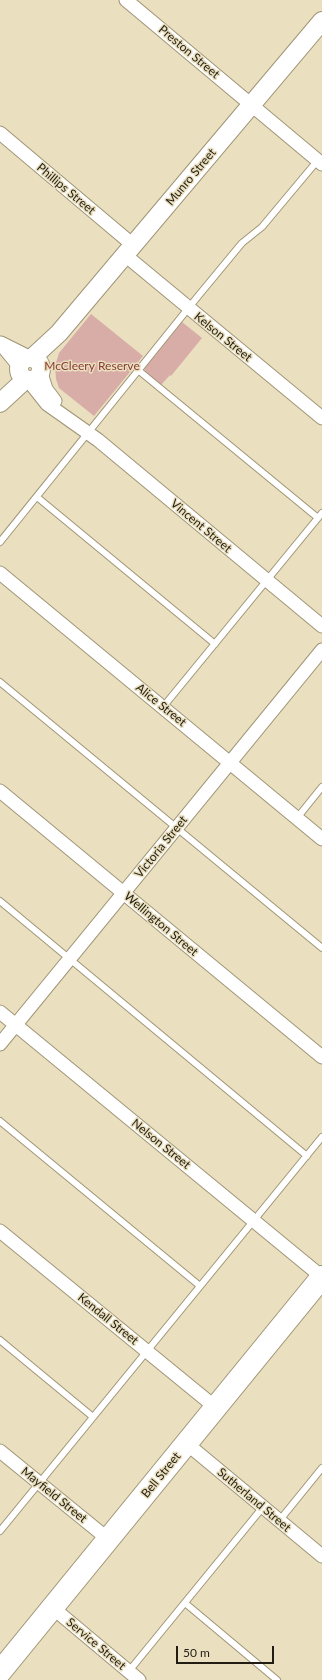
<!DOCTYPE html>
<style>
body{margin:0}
#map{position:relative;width:322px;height:1680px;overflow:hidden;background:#eadfbf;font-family:Lato,sans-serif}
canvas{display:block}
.scale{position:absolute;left:176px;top:1646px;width:98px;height:18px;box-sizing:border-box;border:2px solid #211d12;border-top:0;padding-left:5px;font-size:12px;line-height:14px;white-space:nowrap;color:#211d12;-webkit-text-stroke:3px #eadfbf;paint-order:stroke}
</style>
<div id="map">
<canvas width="322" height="1680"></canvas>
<div class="scale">50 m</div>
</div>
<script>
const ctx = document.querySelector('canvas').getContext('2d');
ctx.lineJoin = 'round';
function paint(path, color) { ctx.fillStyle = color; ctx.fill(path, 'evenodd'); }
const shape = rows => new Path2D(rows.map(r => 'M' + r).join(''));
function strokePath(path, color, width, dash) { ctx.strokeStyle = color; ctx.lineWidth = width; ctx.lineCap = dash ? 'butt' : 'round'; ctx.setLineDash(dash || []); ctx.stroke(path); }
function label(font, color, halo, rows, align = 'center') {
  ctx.font = font + ' Lato,sans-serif'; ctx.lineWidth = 3; ctx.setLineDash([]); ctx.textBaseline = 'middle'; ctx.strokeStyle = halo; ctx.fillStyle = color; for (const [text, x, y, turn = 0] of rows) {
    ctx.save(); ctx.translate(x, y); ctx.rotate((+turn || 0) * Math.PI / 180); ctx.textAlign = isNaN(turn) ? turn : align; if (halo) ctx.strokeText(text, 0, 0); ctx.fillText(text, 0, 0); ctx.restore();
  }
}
paint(shape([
 [91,314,143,356,94,416,59,388,56,379,55,366,59,353],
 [182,322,202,338,171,376,170,375,161,385,145,371,144,368]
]), '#d8ada7');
const lane = shape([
 [138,370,318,518],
 [37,497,215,644],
 [0,542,199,295,242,243,262,227,318,160],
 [0,682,322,948],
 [163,707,322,513],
 [297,818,322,787],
 [0,901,307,1156],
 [0,1121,200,1286],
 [0,1340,93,1417],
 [279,1521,322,1468],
 [0,1531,322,1137],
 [185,1603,277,1680],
 [129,1671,263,1507]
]);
const street = shape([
 [126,0,322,164],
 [0,133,133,245],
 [125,255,322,418],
 [1,343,29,357],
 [5,349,19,366],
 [41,373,46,389,55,401],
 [28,380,47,404,98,440,322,626],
 [0,573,322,839],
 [0,791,322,1057],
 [0,1012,322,1277],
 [0,1044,322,650],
 [0,1231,215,1407],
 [186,1443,322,1556],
 [0,1451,108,1539],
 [53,1608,139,1680]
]);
const secondary = shape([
 [33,357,59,333,322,21],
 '19 369a11 11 0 1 1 22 0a11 11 0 1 1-22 0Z',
 [0,403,26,379]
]);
const highway = shape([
 [0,1672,322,1277]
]);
strokePath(lane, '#9f9577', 8);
strokePath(street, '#9f9577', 15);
strokePath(secondary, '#9f9577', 20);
strokePath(highway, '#9f9577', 24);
strokePath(lane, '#fff', 6);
strokePath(street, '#fff', 13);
strokePath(secondary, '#fff', 18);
strokePath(highway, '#fff', 22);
label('12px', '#211d12', '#eadfbf', [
 ["Preston Street",189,52,40],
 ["Munro Street",191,177,-50],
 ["Phillips Street",66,189,40],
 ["Kelson Street",223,337,39],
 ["Vincent Street",201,526,40],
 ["Alice Street",161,705,39],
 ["Victoria Street",161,847,-51],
 ["Wellington Street",161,924,40],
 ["Nelson Street",161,1144,39],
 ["Kendall Street",108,1319,39],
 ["Bell Street",161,1475,-51],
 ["Mayfield Street",54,1495,39],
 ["Sutherland Street",254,1500,40],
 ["Service Street",96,1644,40]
]);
label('12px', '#883c35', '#eadfbf', [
 ["McCleery Reserve",92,366]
]);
</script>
